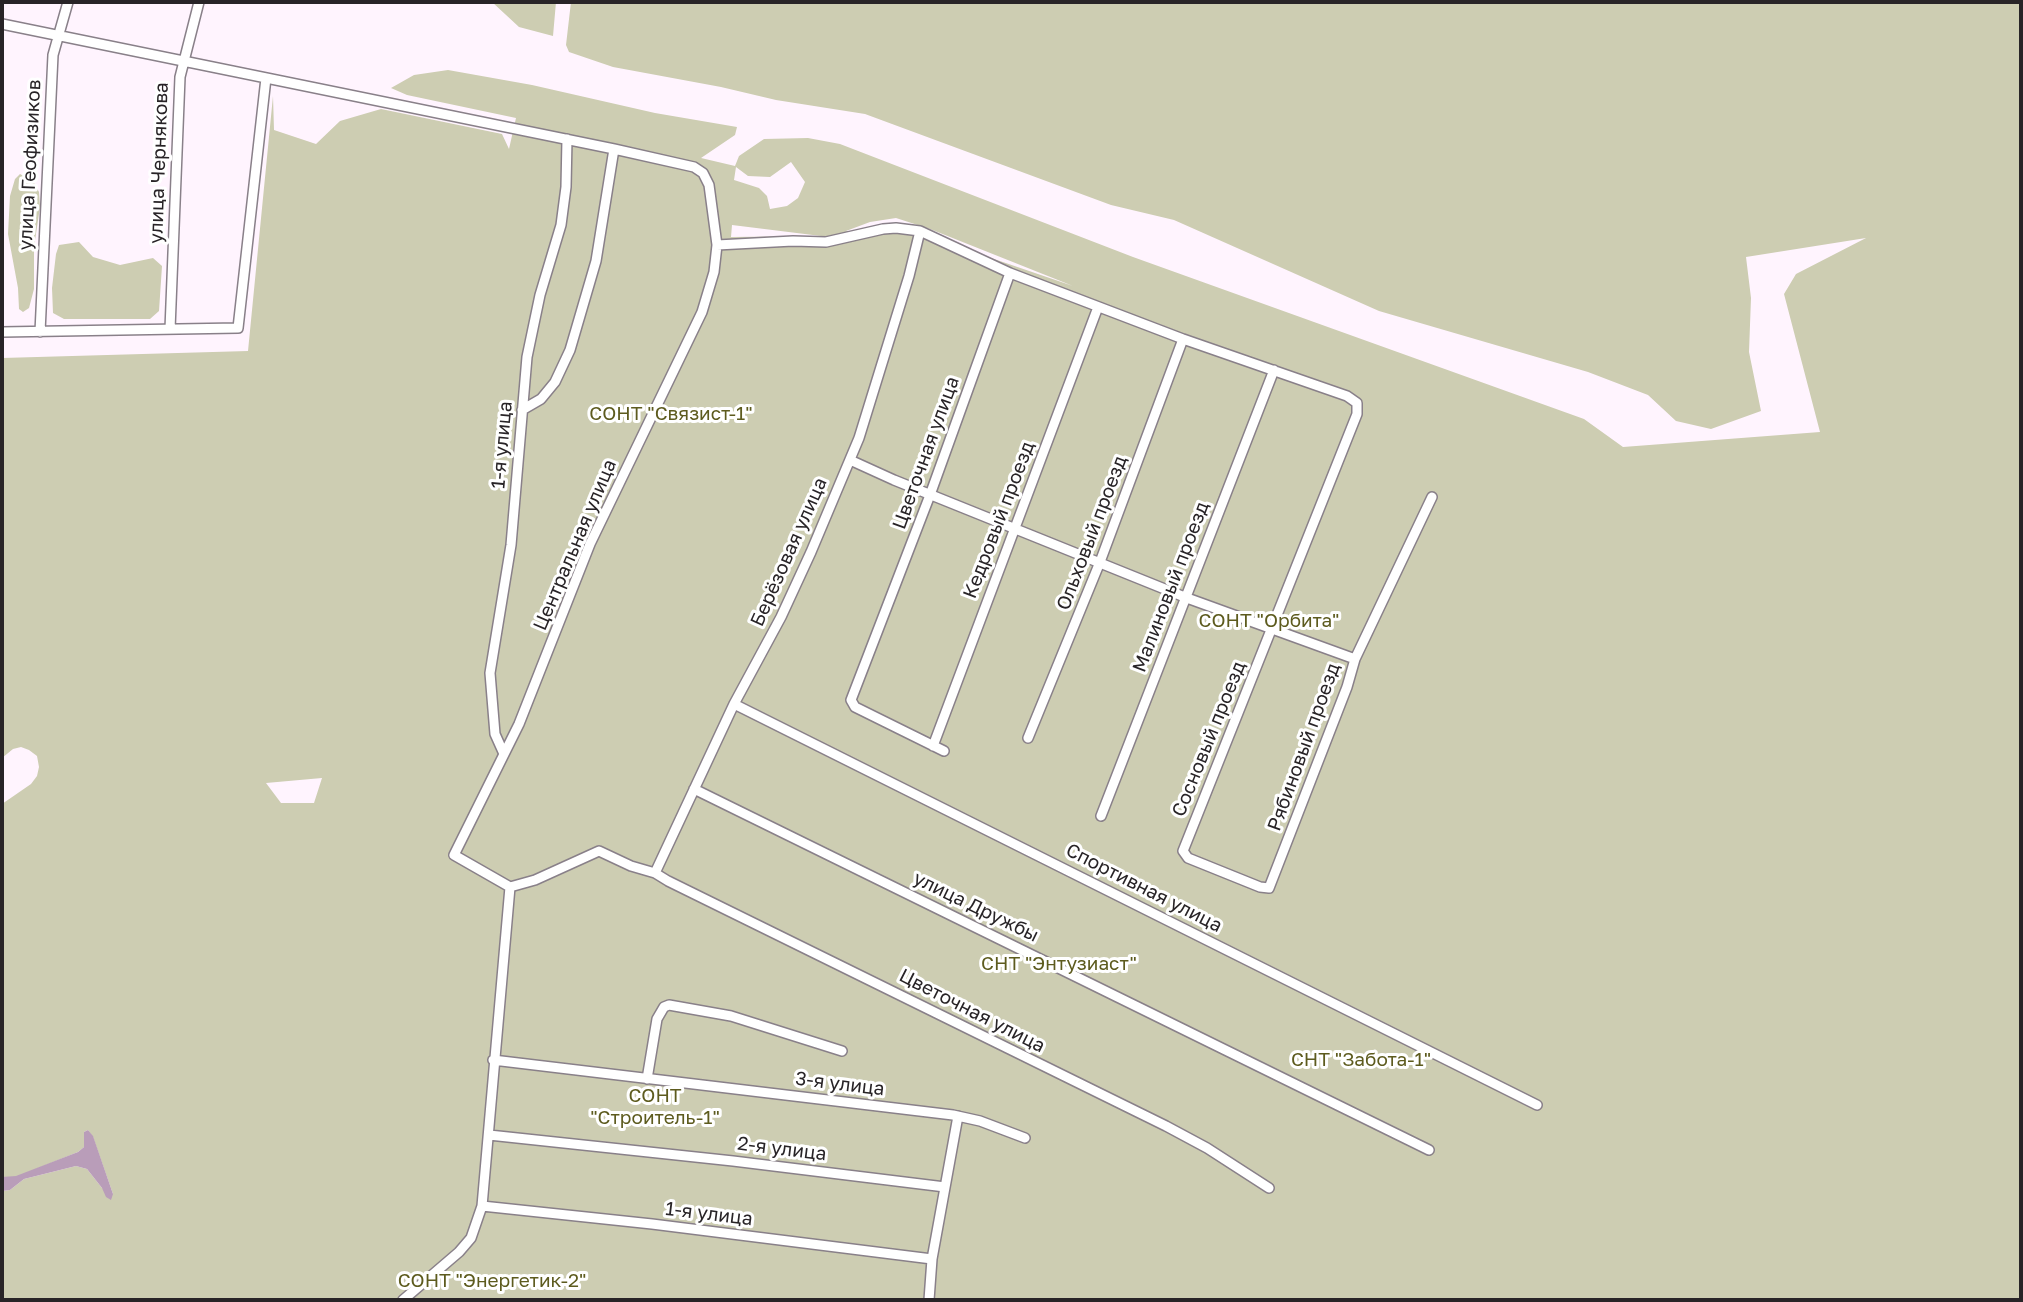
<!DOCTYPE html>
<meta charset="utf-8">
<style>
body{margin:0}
#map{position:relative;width:2023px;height:1302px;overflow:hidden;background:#fff4fe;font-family:"Golos Text",sans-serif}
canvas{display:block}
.frame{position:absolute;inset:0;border:4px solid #282427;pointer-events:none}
</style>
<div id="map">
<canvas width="2023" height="1302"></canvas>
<div class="frame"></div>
</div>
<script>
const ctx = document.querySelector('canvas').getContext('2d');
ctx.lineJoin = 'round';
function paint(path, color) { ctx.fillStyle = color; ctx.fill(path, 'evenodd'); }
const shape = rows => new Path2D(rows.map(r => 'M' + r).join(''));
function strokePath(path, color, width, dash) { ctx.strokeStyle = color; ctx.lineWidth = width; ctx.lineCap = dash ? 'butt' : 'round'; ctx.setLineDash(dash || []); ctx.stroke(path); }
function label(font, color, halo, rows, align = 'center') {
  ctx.font = font + ' "Golos Text",sans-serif'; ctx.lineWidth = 6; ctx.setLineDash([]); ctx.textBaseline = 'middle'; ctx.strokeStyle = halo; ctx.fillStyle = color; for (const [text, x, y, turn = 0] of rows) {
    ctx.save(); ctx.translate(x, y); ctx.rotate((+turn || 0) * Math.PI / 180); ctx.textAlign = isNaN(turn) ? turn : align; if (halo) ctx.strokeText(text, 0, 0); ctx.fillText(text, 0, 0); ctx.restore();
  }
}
paint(shape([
 [492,2,556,2,553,36,519,27],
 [571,2,2021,2,2021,1300,2,1300,2,1191,10,1190,24,1179,76,1166,87,1169,102,1188,113,1194,93,1137,88,1130,84,1132,84,1147,78,1152,16,1177,2,1177,2,804,31,784,37,776,39,767,37,756,29,750,21,747,13,749,2,758,2,358,248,351,273,96,274,130,316,144,340,121,381,109,502,134,509,149,516,118,407,95,391,88,414,75,448,70,532,85,655,113,737,127,735,135,701,158,735,166,739,156,764,139,808,138,840,144,1133,257,1584,419,1623,447,1820,432,1784,294,1796,274,1866,238,1746,257,1751,298,1749,352,1761,411,1711,429,1676,421,1648,395,1588,372,1379,311,1174,220,1111,205,865,114,776,100,721,87,613,67,569,52,566,45],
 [791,162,805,182,798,198,787,206,770,209,767,196,759,188,734,180,736,167,748,176,770,177],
 [896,218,930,229,1073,286,921,234,846,231,870,222],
 [732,225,821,236,731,237],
 [322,778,314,803,281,803,266,783],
 [20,174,33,181,39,192,40,207,34,247,34,289,29,308,23,312,19,309,18,288,8,234,10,196,15,179],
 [79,242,93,257,120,265,153,258,162,266,159,311,150,319,64,319,53,313,52,288,56,254,59,245]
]), '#cdcdb2');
paint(shape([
 [88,1130,93,1136,113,1194,111,1200,106,1197,102,1188,87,1169,76,1166,24,1179,10,1190,2,1191,2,1177,16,1176,78,1152,84,1147,84,1132]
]), '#b99db9');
const minor = shape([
 [2,24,614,149,694,167,703,173,709,185,717,245,714,272,702,312,590,544,519,724,454,855,510,887,482,1206,471,1238,459,1252,403,1300],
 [717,245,793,241,826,242,883,229,896,228,920,231,1010,273,1183,339,1347,396,1357,403,1357,414,1183,851,1188,858,1260,887,1269,888,1347,687,1355,659,1432,497],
 [170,329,180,77,199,2],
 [2,332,238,328,266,78],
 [40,332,53,55,68,2],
 [522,410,541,399,555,382,570,350,596,261,614,149],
 [850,460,894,480,1187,598,1355,659],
 [734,704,1537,1105],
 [1028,738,1100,562,1183,339],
 [933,746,1098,307],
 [944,751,855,707,851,700,930,495,1010,273],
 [504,754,495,734,490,673,511,545,527,357,540,295,561,225,566,187,567,139],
 [694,789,1429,1150],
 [1101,816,1274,370],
 [655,873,734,704,781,617,811,552,859,438,909,276,920,231],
 [510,887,535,880,599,851,631,866,655,873,668,881,1166,1126,1207,1148,1269,1188],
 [493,1060,953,1115,980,1121,1025,1138],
 [647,1079,657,1019,664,1007,669,1005,731,1016,842,1051],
 [489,1135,733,1161,945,1187],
 [482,1206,652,1224,932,1259],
 [929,1300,932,1259,958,1116]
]);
strokePath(minor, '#898089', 12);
strokePath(minor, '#fff', 9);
label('19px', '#282427', '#fff', [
 ["улица Чернякова",159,163,-88],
 ["улица Геофизиков",30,165,-87],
 ["1-я улица",502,445,-85],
 ["Цветочная улица",926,453,-70],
 ["Кедровый проезд",999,520,-69],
 ["Ольховый проезд",1092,533,-69],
 ["Центральная улица",575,545,-67],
 ["Берёзовая улица",789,552,-66],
 ["Малиновый проезд",1171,587,-69],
 ["Сосновый проезд",1209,739,-68],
 ["Рябиновый проезд",1304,747,-70],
 ["Спортивная улица",1144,888,27],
 ["улица Дружбы",976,907,26],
 ["Цветочная улица",972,1011,27],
 ["3-я улица",840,1084,7],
 ["2-я улица",782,1149,7],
 ["1-я улица",709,1214,7]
]);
label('19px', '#5d5b1e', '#fff', [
 ["СОНТ \"Связист-1\"",671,414],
 ["СОНТ \"Орбита\"",1269,621],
 ["СНТ \"Энтузиаст\"",1059,964],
 ["СНТ \"Забота-1\"",1361,1060],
 ["СОНТ",655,1096],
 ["\"Строитель-1\"",655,1118],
 ["СОНТ \"Энергетик-2\"",492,1281]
]);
</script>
